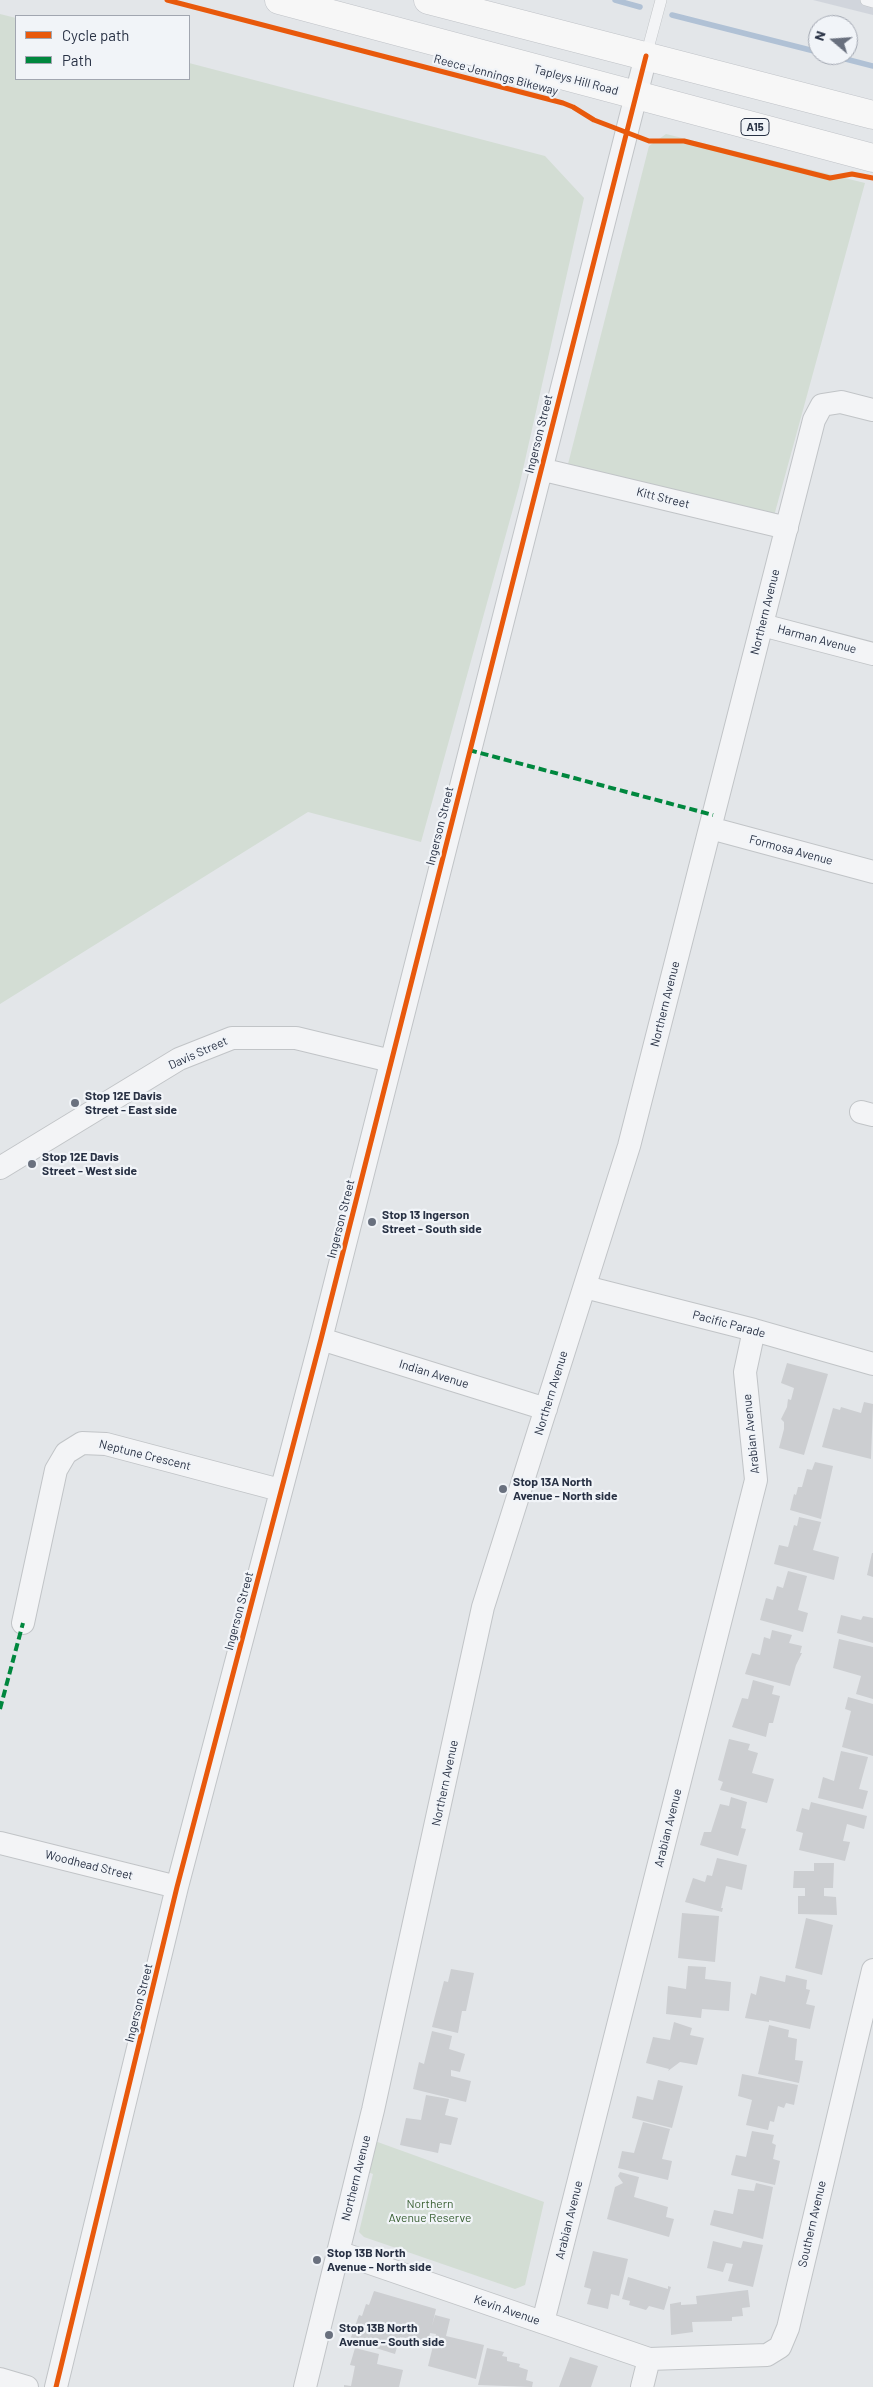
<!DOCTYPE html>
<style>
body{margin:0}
#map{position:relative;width:873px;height:2387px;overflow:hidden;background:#e3e6e9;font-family:Barlow,sans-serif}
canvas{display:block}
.legend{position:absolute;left:15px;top:15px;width:175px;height:65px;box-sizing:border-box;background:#f1f4f8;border:1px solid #a1a6b0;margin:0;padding:6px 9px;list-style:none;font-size:15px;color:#283144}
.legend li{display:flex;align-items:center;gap:10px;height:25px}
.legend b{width:25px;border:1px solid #a1a6b0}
.north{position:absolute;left:808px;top:15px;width:50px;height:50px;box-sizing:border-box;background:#f1f4f8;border:1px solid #a1a6b0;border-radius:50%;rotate:288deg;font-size:14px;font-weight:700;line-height:20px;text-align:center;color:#283144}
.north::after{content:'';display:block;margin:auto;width:18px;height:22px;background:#69707e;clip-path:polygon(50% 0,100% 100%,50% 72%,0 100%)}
</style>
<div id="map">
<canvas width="873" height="2387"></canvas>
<ul class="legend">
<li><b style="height:6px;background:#e8590c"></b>Cycle path</li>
<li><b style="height:6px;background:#00873e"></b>Path</li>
</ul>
<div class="north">N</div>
</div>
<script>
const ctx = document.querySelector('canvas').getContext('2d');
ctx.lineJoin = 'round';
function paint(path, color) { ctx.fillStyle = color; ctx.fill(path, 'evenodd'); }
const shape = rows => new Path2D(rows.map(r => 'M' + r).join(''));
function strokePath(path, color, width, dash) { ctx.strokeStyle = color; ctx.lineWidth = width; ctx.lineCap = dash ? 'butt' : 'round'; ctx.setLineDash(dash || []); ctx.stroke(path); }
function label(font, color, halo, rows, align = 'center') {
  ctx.font = font + ' Barlow,sans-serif'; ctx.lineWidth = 4.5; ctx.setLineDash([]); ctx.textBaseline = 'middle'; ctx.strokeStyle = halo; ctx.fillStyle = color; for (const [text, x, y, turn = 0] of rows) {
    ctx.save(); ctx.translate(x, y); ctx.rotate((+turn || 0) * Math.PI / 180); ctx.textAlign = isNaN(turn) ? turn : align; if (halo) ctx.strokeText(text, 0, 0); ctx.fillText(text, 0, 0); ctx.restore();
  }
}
paint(shape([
 [813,0,873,0,873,15]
]), '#d1d5dc');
paint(shape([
 [0,14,16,18,16,79,189,79,189,63,545,156,584,198,519,487,421,842,308,812,0,1004],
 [666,134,865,183,774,516,567,468,649,146],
 [372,2140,544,2202,525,2285,515,2289,364,2237,359,2232,373,2174,365,2171]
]), '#d3ddd4');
strokePath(shape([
 [615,0,640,7],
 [672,15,818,52],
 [830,55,873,66]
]), '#b0c1d5', 5.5);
paint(shape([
 [787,1363,828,1374,804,1455,779,1448,784,1429,784,1422,781,1419,787,1407,788,1399,791,1400,794,1388,781,1383],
 [864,1402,873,1404,871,1459,822,1447,833,1408,840,1410,841,1407,861,1413],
 [815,1462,833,1466,821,1519,790,1510,794,1494,796,1495,798,1487,802,1487,807,1469,812,1470],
 [799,1517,821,1522,813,1550,839,1557,834,1580,774,1564,779,1545,788,1547,794,1525,797,1526],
 [872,1553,873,1553,873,1577,867,1575],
 [788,1571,807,1576,798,1610,808,1613,803,1632,760,1620,766,1598,773,1600,777,1586,783,1588],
 [841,1615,861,1620,863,1616,873,1618,873,1643,837,1633],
 [772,1630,792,1635,789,1643,802,1646,800,1653,802,1653,796,1665,790,1686,745,1674,752,1653,760,1655,764,1637,770,1639],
 [839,1639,873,1647,873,1699,856,1694,861,1676,833,1668],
 [753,1680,774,1686,772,1694,780,1696,773,1723,769,1723,766,1737,732,1727,742,1698,748,1699],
 [848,1697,873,1704,873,1756,842,1747,851,1711,845,1709],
 [729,1739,750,1744,748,1750,758,1753,752,1773,774,1779,767,1803,720,1790,723,1782,718,1780],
 [841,1751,868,1757,859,1789,868,1791,863,1809,818,1798,823,1777,834,1781],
 [731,1797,747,1802,741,1828,746,1829,738,1856,700,1845,704,1832,711,1832,720,1804,729,1806],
 [811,1802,867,1816,864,1829,847,1824,843,1841,850,1842,845,1861,799,1850,803,1833,796,1831,802,1808,809,1810],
 [717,1858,747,1865,742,1890,726,1886,721,1908,723,1908,722,1912,685,1902,693,1878,705,1882,707,1875,712,1876],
 [814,1863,834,1863,833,1888,824,1888,824,1896,836,1897,837,1915,798,1914,798,1896,805,1896,805,1888,793,1888,794,1871,814,1871],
 [682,1913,719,1916,715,1962,678,1958],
 [806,1918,833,1925,822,1975,795,1968],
 [688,1966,706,1967,705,1979,731,1982,729,2011,702,2009,701,2018,666,2014,668,1986,686,1989],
 [451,1969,474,1973,466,2011,462,2011,458,2033,432,2027,444,1981,448,1982],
 [786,1975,807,1980,806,1989,810,1990,806,2004,815,2006,810,2029,769,2020,769,2022,745,2018,751,1993,756,1995,760,1976,785,1982],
 [674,2022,692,2028,690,2035,704,2038,697,2065,680,2062,668,2071,669,2069,646,2063,653,2037,670,2040],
 [769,2025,789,2030,788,2037,797,2039,795,2060,803,2061,799,2083,758,2074],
 [432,2031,452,2036,449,2049,465,2054,460,2072,451,2070,451,2076,471,2081,466,2102,413,2089,419,2062,424,2064],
 [742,2074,798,2085,794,2105,786,2103,784,2108,778,2106,774,2122,770,2121,768,2130,746,2125,752,2100,738,2096],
 [658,2080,683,2086,672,2128,632,2118,637,2096,653,2100],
 [426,2095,449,2099,445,2115,458,2118,451,2145,440,2143,438,2153,400,2145,406,2118,421,2120],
 [643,2122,670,2129,662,2159,672,2161,668,2180,618,2168,622,2151,634,2153],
 [752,2131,774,2135,772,2143,776,2145,773,2159,780,2161,775,2185,731,2175,736,2155,746,2157],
 [620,2172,639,2177,634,2197,668,2207,666,2217,674,2219,669,2237,607,2219,615,2187,623,2183,618,2176],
 [756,2183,773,2187,763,2239,710,2225,714,2210,733,2214,738,2189,754,2191],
 [713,2241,741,2248,743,2241,763,2245,753,2287,728,2281,733,2264,726,2263,723,2272,707,2268],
 [593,2251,628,2259,619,2296,611,2294,608,2309,587,2304,591,2289,584,2287],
 [628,2277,668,2289,668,2286,671,2287,664,2310,649,2306,646,2310,629,2305,630,2301,622,2299],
 [748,2290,750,2307,742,2308,743,2316,732,2317,732,2321,692,2322,693,2332,671,2335,670,2304,681,2302,681,2305,697,2304,696,2296],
 [374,2291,436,2309,432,2326,435,2315,450,2319,446,2336,484,2345,476,2379,428,2366,436,2334,430,2333,428,2344,400,2337,395,2354,350,2340,359,2315,362,2316,366,2304,369,2305],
 [355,2348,379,2354,377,2364,403,2370,399,2387,344,2387,344,2385,351,2386,355,2366,350,2365],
 [487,2348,504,2352,502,2356,507,2357,507,2361,520,2364,519,2367,528,2370,526,2380,533,2382,532,2387,478,2385],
 [570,2357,598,2366,591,2387,559,2387]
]), '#ccced1');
const lane = shape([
 [866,0,873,2],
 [646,56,661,0]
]);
const street = shape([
 [540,469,787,528],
 [762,625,873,654],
 [710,828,873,872],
 [861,1112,873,1115],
 [0,1168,179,1059,232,1038,296,1038,391,1061],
 [585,1287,754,1330,873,1364],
 [321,1339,546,1409],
 [23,1623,56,1470,66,1453,82,1443,106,1444,280,1490],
 [0,1843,177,1887],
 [338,2252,649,2359,642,2387],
 [543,2322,756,1480,745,1372,754,1330],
 [649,2359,767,2355,780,2347,788,2328,873,1970],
 [0,2379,27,2387],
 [56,2387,177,1887,321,1339,646,56],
 [305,2387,373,2110,483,1607,629,1146,814,420,822,405,841,402,873,410]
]);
const primary = shape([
 [279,0,873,158],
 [428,0,873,115]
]);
strokePath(lane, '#c1c4c7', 12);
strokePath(street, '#c1c4c7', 24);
strokePath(primary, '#bfc2c7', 29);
strokePath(lane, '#f3f4f6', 11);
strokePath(street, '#f3f4f6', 22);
strokePath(primary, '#f7f7f7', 28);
strokePath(shape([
 [469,750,713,815],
 [0,1709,23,1623]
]), '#00873e', 4, [8, 4]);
strokePath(shape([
 [167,0,563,103,573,107,594,120,649,141,684,141,830,178,852,174,873,178],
 [56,2387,177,1887,321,1339,646,56]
]), '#e8590c', 5);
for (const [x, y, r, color] of [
 [75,1103,5,"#69707e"],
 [32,1164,5,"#69707e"],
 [372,1222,5,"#69707e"],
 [503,1489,5,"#69707e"],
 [317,2260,5,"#69707e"],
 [329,2335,5,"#69707e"]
]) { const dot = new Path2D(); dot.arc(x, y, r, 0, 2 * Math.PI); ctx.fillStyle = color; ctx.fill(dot); strokePath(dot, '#f1f4f8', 2); }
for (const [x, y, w] of [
 [755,127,28]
]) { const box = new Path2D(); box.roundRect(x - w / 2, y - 8.5, w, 17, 4); ctx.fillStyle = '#f1f4f8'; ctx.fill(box); strokePath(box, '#283144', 1); }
label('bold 11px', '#283144', null, [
 ["A15",755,127]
]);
label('12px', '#283144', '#f1f4f8', [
 ["Reece Jennings Bikeway",496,75,15],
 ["Tapleys Hill Road",576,80,15],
 ["Ingerson Street",539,434,-76],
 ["Kitt Street",663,498,14],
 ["Northern Avenue",765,612,-76],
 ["Harman Avenue",817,639,15],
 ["Ingerson Street",440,826,-76],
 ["Formosa Avenue",791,850,15],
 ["Northern Avenue",665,1004,-76],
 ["Davis Street",198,1053,-24],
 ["Ingerson Street",341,1219,-76],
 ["Pacific Parade",729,1324,15],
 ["Indian Avenue",434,1374,17],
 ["Northern Avenue",551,1393,-73],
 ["Arabian Avenue",751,1434,-96],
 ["Neptune Crescent",145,1455,14],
 ["Ingerson Street",239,1611,-75],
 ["Northern Avenue",445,1783,-78],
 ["Arabian Avenue",668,1828,-76],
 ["Woodhead Street",89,1865,14],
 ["Ingerson Street",139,2003,-76],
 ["Northern Avenue",356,2178,-76],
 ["Arabian Avenue",569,2220,-76],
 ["Southern Avenue",812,2224,-77],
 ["Kevin Avenue",507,2310,19]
]);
label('bold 12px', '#283144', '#f1f4f8', [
 ["Stop 12E Davis",85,1096],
 ["Street - East side",85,1110],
 ["Stop 12E Davis",42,1157],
 ["Street - West side",42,1171],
 ["Stop 13 Ingerson",382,1215],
 ["Street - South side",382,1229],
 ["Stop 13A North",513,1482],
 ["Avenue - North side",513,1496],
 ["Stop 13B North",327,2253],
 ["Avenue - North side",327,2267],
 ["Stop 13B North",339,2328],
 ["Avenue - South side",339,2342]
], 'left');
label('12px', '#3b6135', '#f1f4f8', [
 ["Northern",430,2204],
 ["Avenue Reserve",430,2218]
]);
</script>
